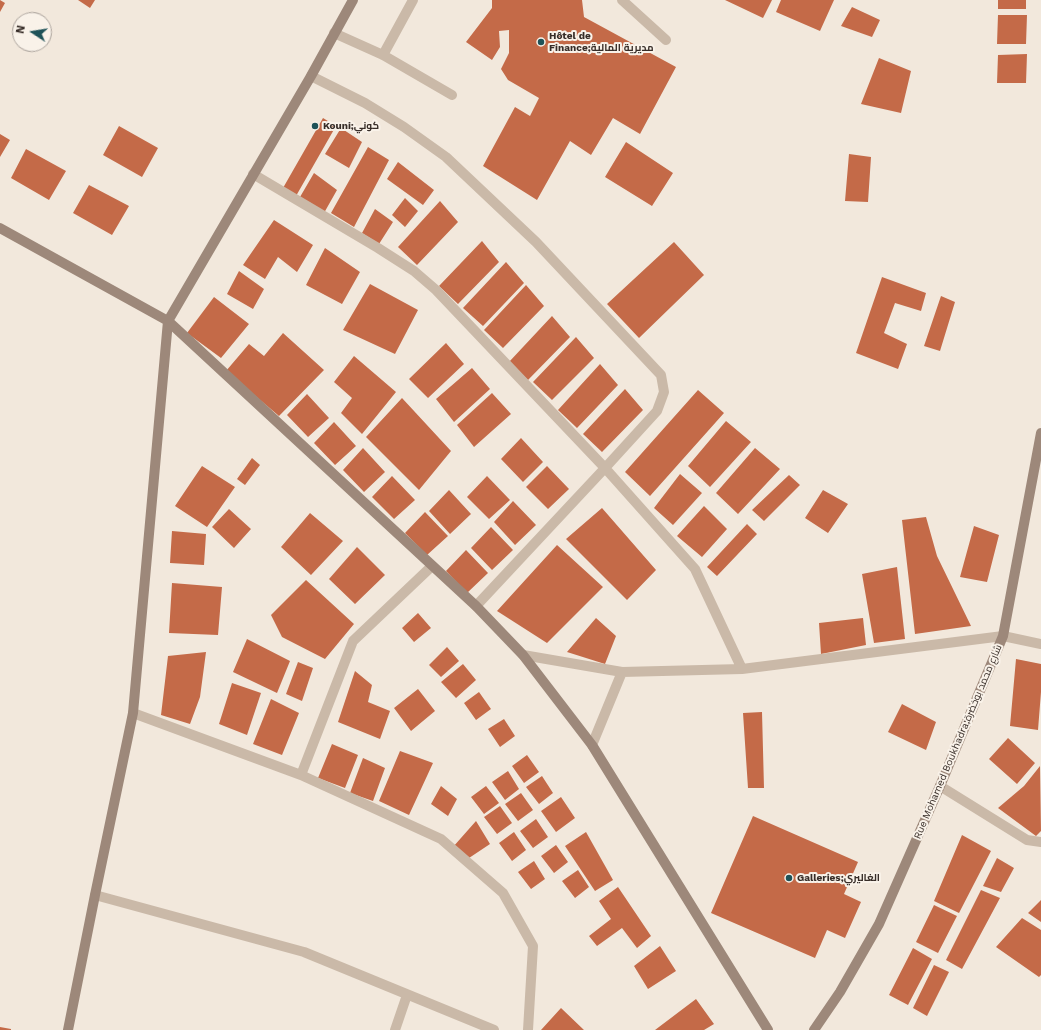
<!DOCTYPE html>
<meta charset="utf-8">
<style>
body{margin:0}
#map{position:relative;width:1041px;height:1030px;overflow:hidden;background:#f2e8dc;font-family:"Work Sans",sans-serif}
canvas{display:block}
.north{position:absolute;left:12px;top:12px;width:40px;height:40px;box-sizing:border-box;background:#f9f2e9;border:1px solid #aba39c;border-radius:50%;rotate:282deg;font-size:11px;font-weight:700;line-height:16px;text-align:center;color:#372d28}
.north::after{content:'';display:block;margin:auto;width:14px;height:18px;background:#1e5258;clip-path:polygon(50% 0,100% 100%,50% 72%,0 100%)}
</style>
<div id="map">
<canvas width="1041" height="1030"></canvas>
<div class="north">N</div>
</div>
<script>
const ctx = document.querySelector('canvas').getContext('2d');
ctx.lineJoin = 'round';
function paint(path, color) { ctx.fillStyle = color; ctx.fill(path, 'evenodd'); }
const shape = rows => new Path2D(rows.map(r => 'M' + r).join(''));
function strokePath(path, color, width, dash) { ctx.strokeStyle = color; ctx.lineWidth = width; ctx.lineCap = dash ? 'butt' : 'round'; ctx.setLineDash(dash || []); ctx.stroke(path); }
function label(font, color, halo, rows, align = 'center') {
  ctx.font = font + ' "Work Sans",Cairo,sans-serif'; ctx.lineWidth = 4; ctx.setLineDash([]); ctx.textBaseline = 'middle'; ctx.strokeStyle = halo; ctx.fillStyle = color; for (const [text, x, y, turn = 0] of rows) {
    ctx.save(); ctx.translate(x, y); ctx.rotate((+turn || 0) * Math.PI / 180); ctx.textAlign = isNaN(turn) ? turn : align; if (halo) ctx.strokeText(text, 0, 0); ctx.fillText(text, 0, 0); ctx.restore();
  }
}
paint(shape([
 [0,0,5,3,0,12],
 [78,0,95,0,90,8],
 [492,0,582,0,584,17,676,67,640,134,613,118,591,155,570,141,537,200,483,166,515,107,530,116,539,98,508,80,501,69,509,53,509,30,499,31,500,47,492,60,466,42,492,8],
 [725,0,772,0,763,18],
 [781,0,834,0,820,31,776,12],
 [998,0,1026,0,1026,9,998,9],
 [852,7,880,20,872,37,841,26],
 [998,15,1027,15,1026,44,997,44],
 [1027,54,1026,83,997,83,998,55],
 [879,58,911,71,901,113,861,104],
 [323,118,336,126,296,196,283,188],
 [119,126,158,148,142,177,103,155],
 [341,128,362,142,349,168,325,154],
 [0,134,10,140,0,157],
 [626,142,673,173,652,206,605,177],
 [368,147,389,160,354,227,331,213],
 [26,149,66,171,49,200,11,178],
 [849,154,871,157,868,202,845,201],
 [398,162,434,190,423,205,387,179],
 [314,173,337,190,324,213,300,197],
 [89,185,129,206,112,235,73,213],
 [405,198,418,211,405,227,392,215],
 [440,201,458,222,417,265,398,247],
 [375,209,393,222,379,244,362,233],
 [274,220,313,245,297,272,278,257,265,279,243,265],
 [482,241,499,262,458,304,439,286],
 [674,242,704,275,639,338,607,304],
 [325,248,360,272,342,304,306,285],
 [506,262,524,283,483,326,463,308],
 [239,271,264,289,253,309,227,294],
 [882,277,926,293,921,311,895,303,884,333,907,344,898,369,856,353],
 [370,284,418,310,395,354,343,330],
 [526,285,544,306,503,348,484,330],
 [941,296,955,302,940,351,924,346],
 [214,297,249,324,221,358,187,333],
 [552,316,570,337,528,380,509,362],
 [283,333,324,370,279,416,226,371,249,344,264,356],
 [576,337,594,358,552,400,533,382],
 [446,343,464,364,428,398,409,379],
 [354,356,396,392,362,434,341,413,352,398,334,382],
 [600,364,618,385,577,428,558,410],
 [472,368,490,389,454,422,436,399],
 [625,389,643,410,602,452,583,434],
 [698,390,724,413,650,496,625,472],
 [492,393,511,414,474,447,457,425],
 [307,394,329,418,308,437,287,415],
 [402,398,451,451,419,490,366,437],
 [726,421,751,442,710,487,688,466],
 [334,422,356,446,335,465,314,443],
 [521,438,543,462,523,482,501,459],
 [363,448,385,472,364,492,343,470],
 [755,448,780,469,738,514,716,493],
 [252,458,260,465,245,485,237,479],
 [202,466,235,487,207,527,175,506],
 [547,466,569,489,548,509,526,487],
 [680,474,702,493,673,525,654,508],
 [789,475,800,485,764,521,752,510],
 [392,476,415,500,394,519,372,497],
 [487,476,510,500,489,519,467,497],
 [449,490,471,514,450,534,429,511],
 [823,490,848,504,828,533,805,518],
 [513,501,536,525,515,545,494,522],
 [704,506,727,529,702,557,677,536],
 [602,508,656,570,627,600,566,539],
 [229,509,251,529,234,548,212,527],
 [425,512,448,536,427,555,405,533],
 [310,513,343,541,311,575,281,547],
 [926,517,937,556,971,626,915,634,902,520],
 [747,524,757,534,717,576,707,567],
 [974,526,999,535,987,582,960,577],
 [491,527,513,550,492,570,471,548],
 [172,531,206,534,204,565,170,563],
 [557,545,603,587,547,643,497,611],
 [357,547,385,575,355,604,329,579],
 [466,550,488,573,467,593,446,571],
 [897,567,905,639,874,643,862,574],
 [306,580,354,624,325,659,282,637,271,615],
 [172,583,222,587,218,635,169,633],
 [418,613,431,628,414,642,402,628],
 [596,618,616,636,605,664,567,652],
 [863,618,866,645,821,654,819,623],
 [247,639,290,661,277,693,233,672],
 [447,647,459,661,441,677,429,665],
 [206,652,200,697,190,724,161,715,168,656],
 [1016,659,1041,664,1041,692,1038,730,1010,726],
 [298,662,313,668,302,701,286,694],
 [463,664,476,680,456,698,441,682],
 [355,671,372,685,368,702,390,711,380,739,338,722],
 [232,683,261,693,247,735,219,724],
 [418,689,435,711,411,731,394,708],
 [479,692,491,709,476,720,464,703],
 [271,699,299,713,282,755,253,744],
 [902,704,936,722,926,750,888,732],
 [762,712,764,788,748,788,743,713],
 [504,719,515,736,500,747,488,729],
 [1008,738,1035,763,1017,784,989,759],
 [332,744,358,755,345,788,318,778],
 [400,751,433,763,409,815,379,801],
 [527,755,539,772,524,783,512,766],
 [363,758,385,768,373,801,350,793],
 [1040,766,1041,831,1036,836,998,808,1024,786],
 [508,771,519,789,505,800,492,782],
 [542,776,553,793,539,804,526,787],
 [441,786,457,799,448,816,431,804],
 [486,786,499,803,484,814,471,797],
 [521,793,533,810,518,821,505,804],
 [561,797,575,818,556,832,541,811],
 [500,806,512,823,497,834,484,817],
 [753,816,858,862,844,894,861,902,845,938,827,930,815,958,711,913],
 [536,819,548,837,533,848,520,831],
 [476,821,490,844,469,858,453,847],
 [514,832,526,850,512,861,499,843],
 [586,832,613,880,595,891,565,846],
 [962,835,991,851,959,913,934,901],
 [556,845,568,862,554,873,541,856],
 [997,858,1014,868,1001,892,983,886],
 [534,861,545,879,531,889,518,872],
 [578,870,589,887,575,898,562,881],
 [618,887,651,936,637,948,622,928,597,946,589,936,611,919,599,901],
 [981,890,1000,898,962,969,946,960],
 [1041,900,1041,922,1028,913],
 [934,905,957,916,938,953,916,942],
 [1022,918,1041,930,1041,975,1039,977,996,947],
 [660,946,676,971,648,989,634,966],
 [913,948,932,959,908,1005,889,995],
 [934,965,949,972,927,1016,913,1008],
 [696,999,714,1024,704,1030,655,1030],
 [561,1008,584,1030,541,1030],
 [0,1027,11,1029,11,1030,0,1030]
]), '#c46a48');
strokePath(shape([
 [622,0,666,40],
 [334,33,383,55,452,95],
 [383,55,413,0],
 [395,1030,407,995]
]), '#cab9a8', 10);
strokePath(shape([
 [311,76,365,103,404,127,446,157,536,242,661,375,664,392,657,411,605,468,476,606],
 [253,174,378,248,414,271,436,290,605,468,695,569,742,669],
 [523,655,622,672,742,669,1003,636,1041,644],
 [133,713,301,775,441,839,503,893,533,946,528,1030],
 [592,745,622,672],
 [301,775,353,641,432,566],
 [940,786,1027,840,1041,842],
 [95,895,304,952,494,1030]
]), '#cab9a8', 10);
strokePath(shape([
 [0,228,168,321,476,606,523,655,592,745,768,1030],
 [68,1030,95,895,133,713,168,321,311,76,353,0],
 [814,1030,840,992,879,924,940,786,1003,636,1041,433]
]), '#9d887a', 10);
for (const [x, y, r, color] of [
 [541,42,4,"#1e5258"],
 [315,126,4,"#1e5258"],
 [789,878,4,"#1e5258"]
]) { const dot = new Path2D(); dot.arc(x, y, r, 0, 2 * Math.PI); ctx.fillStyle = color; ctx.fill(dot); strokePath(dot, '#f9f2e9', 1.5); }
label('bold 10px', '#372d28', '#f9f2e9', [
 ["Hôtel de",549,36],
 ["Finance;مديرية المالية",549,48],
 ["Kouni;كوني",323,126],
 ["Galleries;الغاليري",797,878]
], 'left');
label('10px', '#372d28', '#f9f2e9', [
 ["Rue Mohamed Boukhadra;شارع محمد بوخضرة",958,742,-67]
]);
</script>
